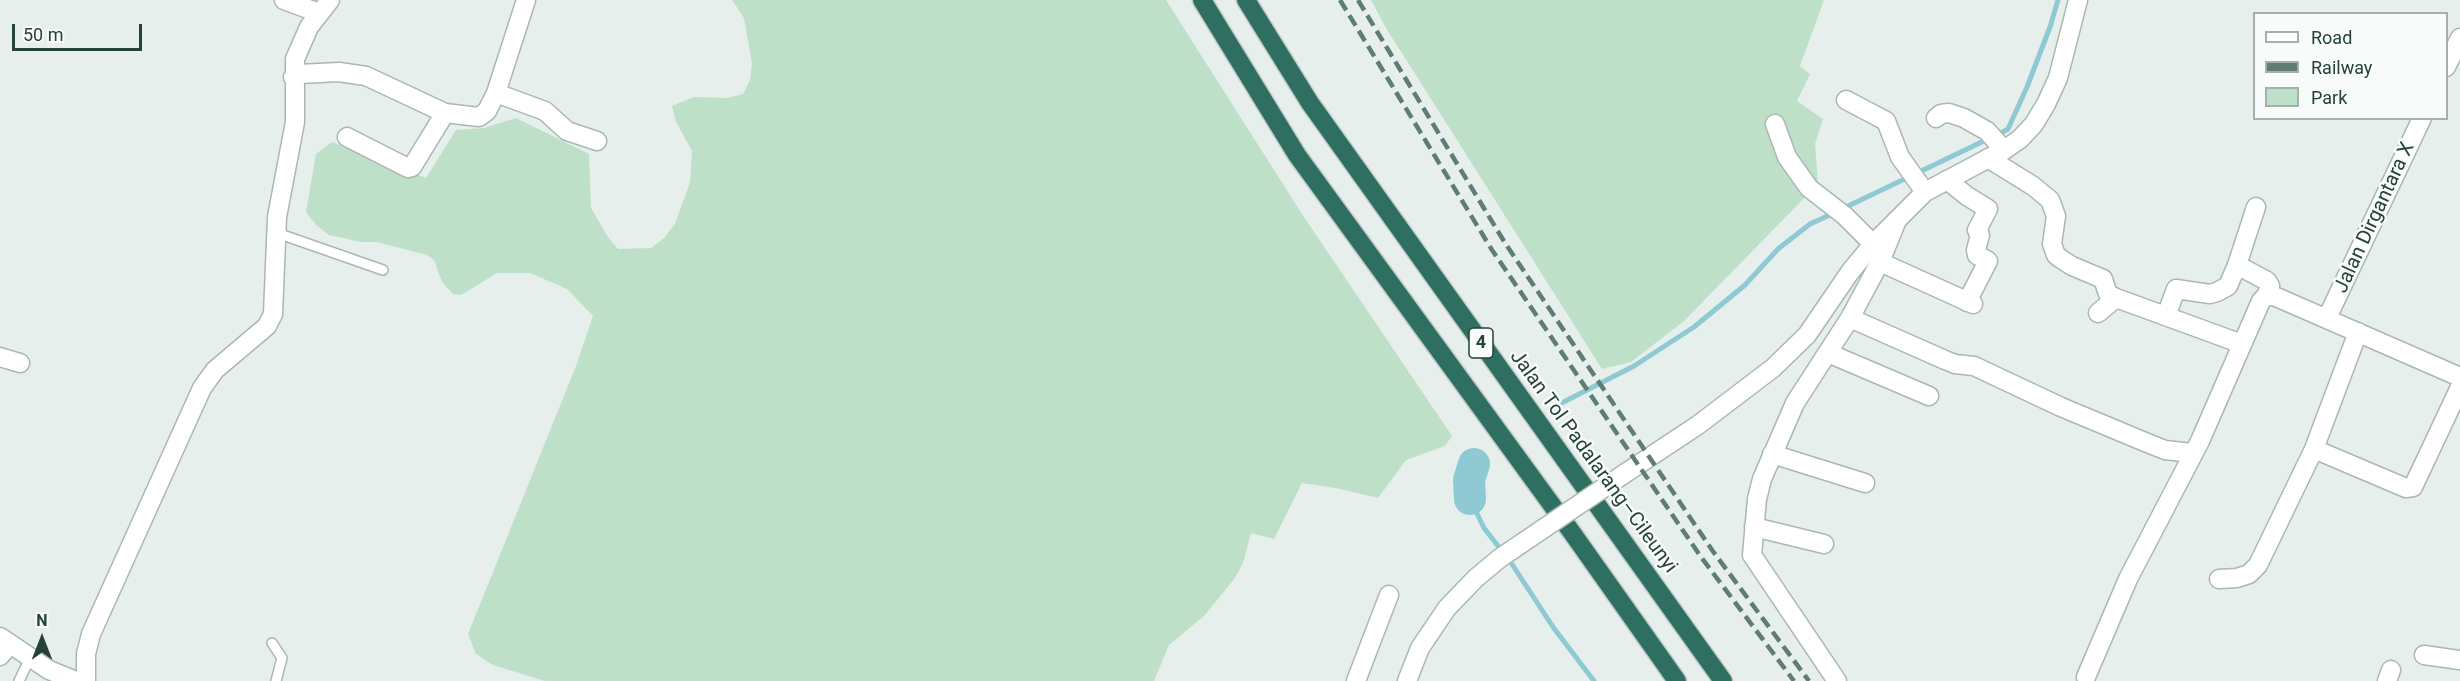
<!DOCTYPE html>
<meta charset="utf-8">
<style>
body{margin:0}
#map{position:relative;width:2460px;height:681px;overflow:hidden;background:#e6efeb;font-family:Roboto,sans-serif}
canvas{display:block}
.legend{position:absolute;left:2253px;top:12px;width:195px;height:108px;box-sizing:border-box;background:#f7fbf9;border:2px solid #a3b1ad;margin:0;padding:8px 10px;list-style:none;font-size:18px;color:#24423a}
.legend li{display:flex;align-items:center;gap:12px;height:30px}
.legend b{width:30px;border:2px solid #a3b1ad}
.north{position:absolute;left:12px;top:609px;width:60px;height:60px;-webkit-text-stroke:4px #f7fbf9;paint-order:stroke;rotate:0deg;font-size:16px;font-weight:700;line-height:24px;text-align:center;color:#24423a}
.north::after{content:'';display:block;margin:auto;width:21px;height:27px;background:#24423a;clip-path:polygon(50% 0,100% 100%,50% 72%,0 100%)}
.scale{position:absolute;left:12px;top:24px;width:130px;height:27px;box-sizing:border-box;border:3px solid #24423a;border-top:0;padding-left:8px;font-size:18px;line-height:21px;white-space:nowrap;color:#24423a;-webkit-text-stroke:4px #f7fbf9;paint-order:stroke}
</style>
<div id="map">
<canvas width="2460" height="681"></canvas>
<ul class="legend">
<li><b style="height:8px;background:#fff"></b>Road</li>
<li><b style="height:8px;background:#5f7d75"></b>Railway</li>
<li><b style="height:16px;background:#bfe0c8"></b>Park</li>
</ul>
<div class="north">N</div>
<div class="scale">50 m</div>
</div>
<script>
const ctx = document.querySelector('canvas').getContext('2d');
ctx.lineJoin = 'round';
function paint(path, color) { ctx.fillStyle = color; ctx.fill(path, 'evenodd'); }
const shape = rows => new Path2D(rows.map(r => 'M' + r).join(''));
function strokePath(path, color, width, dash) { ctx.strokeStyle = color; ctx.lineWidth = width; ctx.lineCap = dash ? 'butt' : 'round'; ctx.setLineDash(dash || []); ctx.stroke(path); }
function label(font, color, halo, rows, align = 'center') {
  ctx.font = font + ' Roboto,sans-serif'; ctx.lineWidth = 5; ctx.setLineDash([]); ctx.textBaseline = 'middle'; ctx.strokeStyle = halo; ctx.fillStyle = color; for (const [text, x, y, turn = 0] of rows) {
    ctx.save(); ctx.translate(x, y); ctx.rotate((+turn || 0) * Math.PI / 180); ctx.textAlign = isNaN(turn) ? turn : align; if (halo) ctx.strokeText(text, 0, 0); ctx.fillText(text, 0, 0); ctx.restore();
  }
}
paint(shape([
 [732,0,1166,0,1302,214,1452,436,1445,446,1406,460,1378,498,1336,488,1302,483,1274,539,1251,533,1243,563,1235,578,1204,616,1169,645,1154,681,545,681,493,665,476,654,468,634,576,366,593,316,567,289,530,273,497,273,461,295,453,294,442,282,434,260,427,255,377,242,361,242,329,235,316,225,306,212,316,154,332,142,426,178,456,130,484,128,516,118,589,154,591,208,608,237,618,249,651,248,664,238,675,224,690,182,692,151,676,122,672,106,694,97,727,98,743,94,750,80,752,64,744,18],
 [1371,0,1824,0,1800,66,1810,74,1797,101,1823,119,1815,144,1818,184,1684,321,1631,362,1602,369,1386,28]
]), '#bfe0c8');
strokePath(shape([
 [1997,135,2008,129,2027,87,2050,27,2058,0],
 [1842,209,1988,139],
 [1550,409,1634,366,1694,327,1745,285,1778,249,1810,224,1834,213],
 [1470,499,1484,528,1502,551],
 [1508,558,1553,627,1594,681]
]), '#8ec9d4', 5);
strokePath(shape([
 [1470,499,1469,480,1474,464]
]), '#8ec9d4', 32);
const service = shape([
 [277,233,383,270],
 [272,643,282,658,276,681],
 [19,681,30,658]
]);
const minor = shape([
 [284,0,319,13],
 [2446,67,2460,38],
 [293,77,299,74,339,72,366,76,445,113],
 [496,93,526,0],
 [1846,100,1886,121,1900,157,1925,192],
 [1936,118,1941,114,1949,113,1964,118,1987,131,2004,150],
 [1775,124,1787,157,1809,188,1845,216,1873,244],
 [347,137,408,168,412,167,445,113,479,117,487,111,496,93,545,111,567,131,597,141],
 [1988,158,2033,186,2050,200,2056,216,2052,244,2056,255,2061,259,2072,266,2103,279,2108,294,2116,298,2242,344],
 [1947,180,1967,196,1988,209,1977,230,1980,235,1976,250,1977,255,1988,261,1967,302],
 [2256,207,2237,265,2267,281,2270,286,2266,296],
 [1880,262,1973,304],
 [2098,313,2116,298],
 [2166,316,2176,289,2210,294,2217,292,2228,286,2237,265],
 [1850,318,1945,360,1955,364,1974,366,2061,407,2145,442,2165,450,2192,453],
 [2327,318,2422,118],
 [1828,353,1929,396],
 [0,357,20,363],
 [2314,449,2406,488,2413,487,2460,387],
 [1772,454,1865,483],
 [1754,527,1824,544],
 [2219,579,2237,578,2249,574,2258,565,2314,449,2358,332],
 [2424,655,2460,660],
 [0,656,10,644],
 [2086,677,2128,579,2200,441,2261,301,2266,296,2274,296,2460,377],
 [86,681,86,654,91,634,202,388,215,370,267,326,273,314,277,217,295,122,295,59,309,27,330,0],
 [1356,681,1389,595],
 [1837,681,1752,555,1757,499,1762,479,1795,403,1850,318,1880,262,1897,220],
 [2387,681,2391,670]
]);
const tertiary = shape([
 [1627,472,1698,425,1773,368,1807,335,1850,272,1873,244,1925,192,2004,150,2020,139,2034,124,2046,104,2058,78,2078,0],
 [0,637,49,670,76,681],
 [1407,681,1420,648,1447,608,1476,578,1500,558]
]);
const motorway = shape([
 [1202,0,1297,155,1573,534,1677,681],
 [1246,0,1310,103,1723,681]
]);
strokePath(service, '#a8b8b2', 12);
strokePath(minor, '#a8b8b2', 21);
strokePath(tertiary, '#a8b8b2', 21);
strokePath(motorway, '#c2cac8', 21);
strokePath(service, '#fff', 9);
strokePath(minor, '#fff', 18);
strokePath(tertiary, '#fff', 18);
strokePath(motorway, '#2f6f62', 18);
strokePath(shape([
 [1340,0,1492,250,1701,557,1794,681],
 [1358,0,1505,243,1712,550,1809,681]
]), '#5f7d75', 4.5, [12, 6]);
const tertiaryBridge = shape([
 [1500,558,1627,472]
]);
strokePath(tertiaryBridge, '#a8b8b2', 21, []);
strokePath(tertiaryBridge, '#fff', 18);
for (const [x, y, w] of [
 [1481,343,24]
]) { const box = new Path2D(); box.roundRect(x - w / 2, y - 15, w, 30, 4.5); ctx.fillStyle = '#f7fbf9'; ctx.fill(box); strokePath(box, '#24423a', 1.5); }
label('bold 18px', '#24423a', null, [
 ["4",1481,343]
]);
label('20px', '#24423a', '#f7fbf9', [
 ["Jalan Dirgantara X",2375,218,-65],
 ["Jalan Tol Padalarang–Cileunyi",1593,462,54]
]);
</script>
